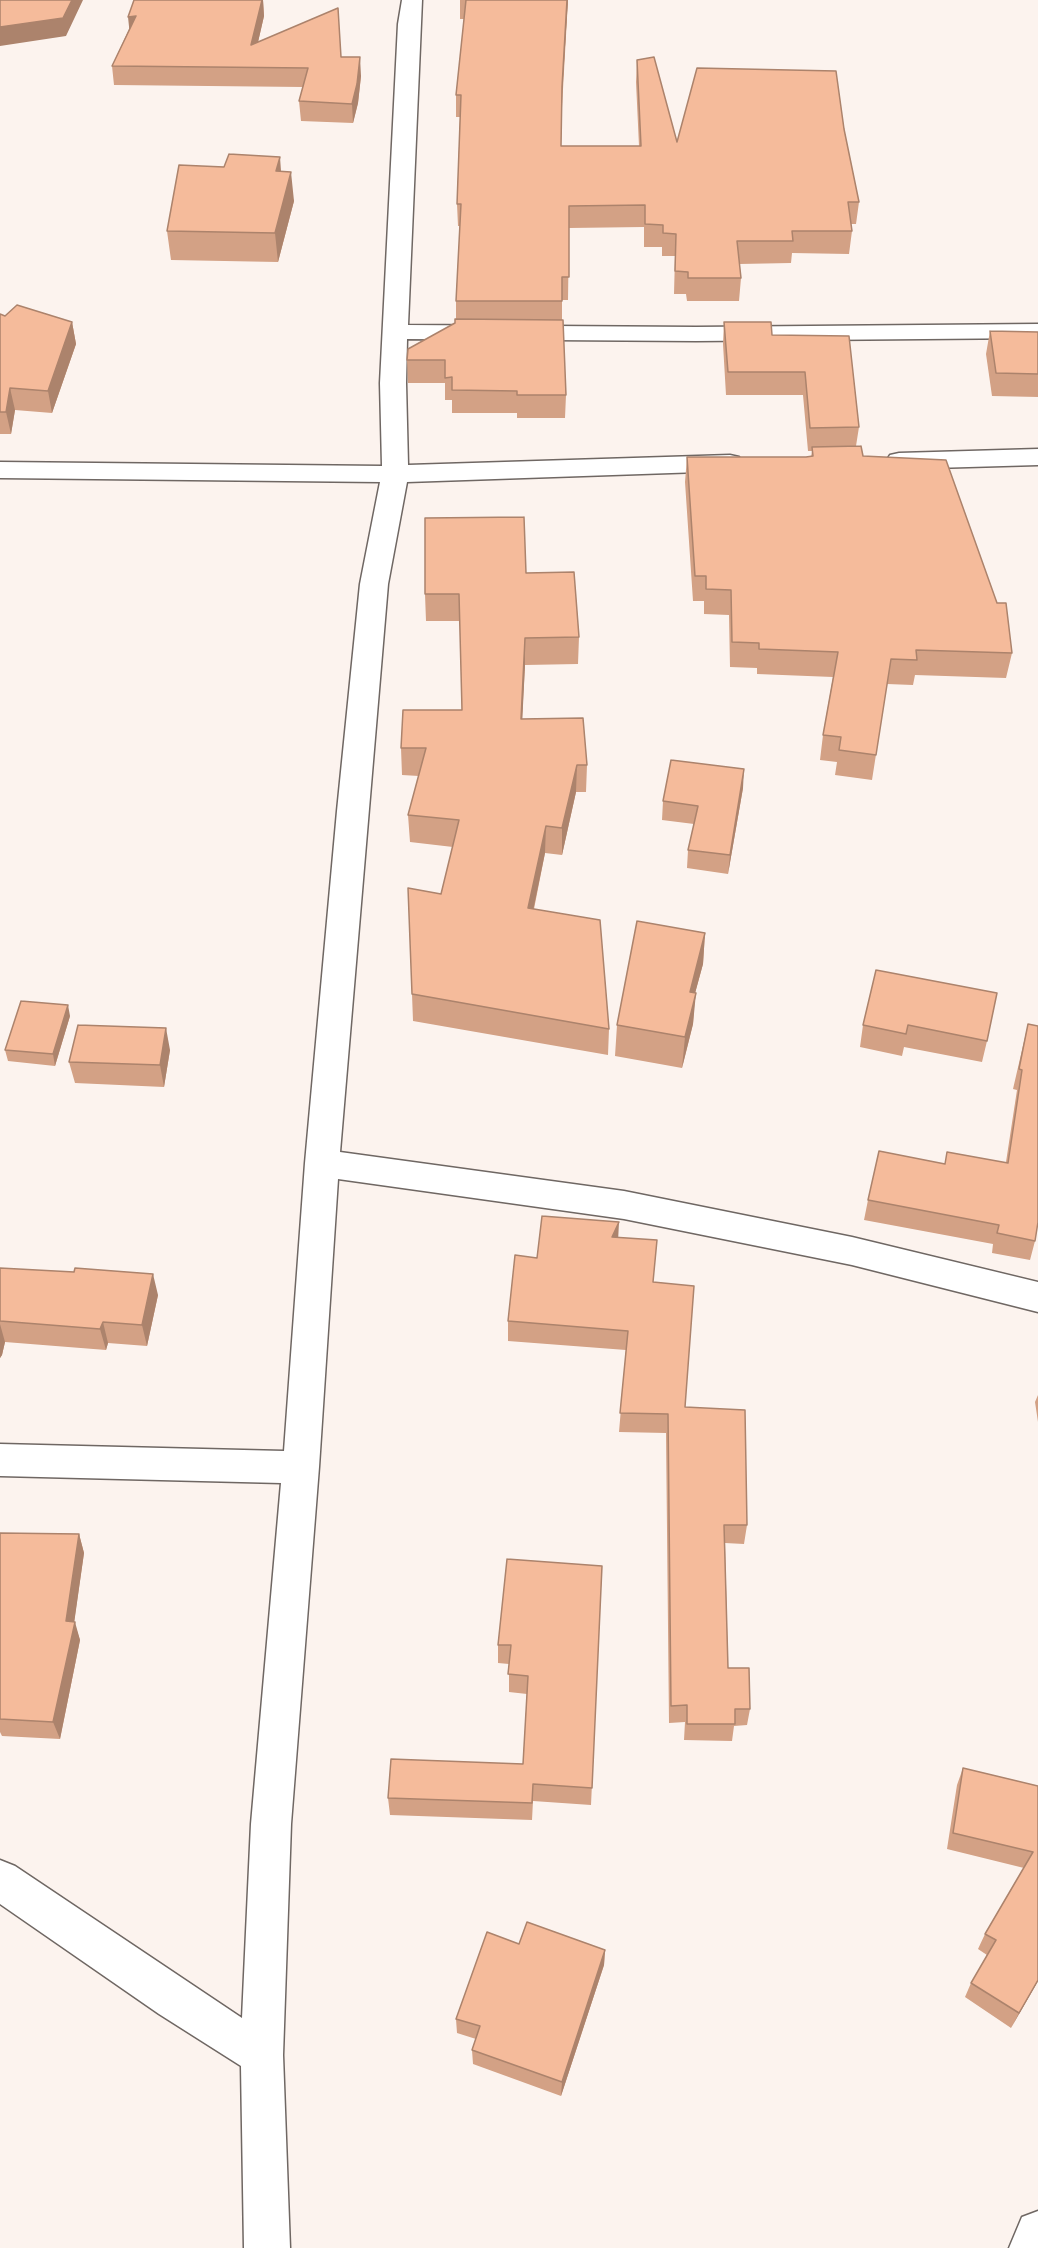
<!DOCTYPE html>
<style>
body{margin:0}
canvas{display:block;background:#fcf3ee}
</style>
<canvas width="1038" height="2248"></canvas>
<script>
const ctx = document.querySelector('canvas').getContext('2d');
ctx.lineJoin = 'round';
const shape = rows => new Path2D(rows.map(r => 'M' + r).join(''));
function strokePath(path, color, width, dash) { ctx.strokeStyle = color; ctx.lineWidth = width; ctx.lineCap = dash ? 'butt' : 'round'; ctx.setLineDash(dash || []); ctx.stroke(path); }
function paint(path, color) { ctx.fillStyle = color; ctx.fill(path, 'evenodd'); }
const street = shape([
 [402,0,422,0,408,325,696,327,1038,324,1038,338,696,341,407,339,406,383,408,465,730,455,739,457,743,463,739,469,730,471,407,482,388,584,340,1152,624,1191,852,1237,1038,1282,1038,1312,852,1265,624,1219,338,1179,319,1467,291,1824,283,2055,290,2248,244,2248,241,2066,159,2014,0,1904,0,1860,15,1866,242,2018,251,1824,281,1483,0,1476,0,1444,284,1451,305,1163,337,811,360,584,380,482,0,478,0,462,382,466,380,383,398,24,402,0],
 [1038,449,1038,465,899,469,890,467,886,461,890,455,899,453,1038,449],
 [1038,2211,1038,2248,1009,2248,1022,2217,1038,2211]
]);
strokePath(street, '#6f6763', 3);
paint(street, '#fff');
paint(shape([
 [134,0,263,0,264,16,258,42,341,57,361,76,358,103,353,123,301,121,299,101,303,87,114,85,112,66,129,29],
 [460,0,568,0,562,107,561,146,639,146,636,82,637,60,677,142,844,129,859,202,856,224,851,224,852,231,849,254,792,253,791,263,739,264,741,278,739,301,687,301,686,294,674,294,675,256,662,256,662,247,644,247,644,227,569,228,568,300,562,300,562,320,566,395,565,418,517,418,517,413,452,413,452,400,445,400,445,383,408,383,407,360,455,323,456,319,456,301,460,226,458,226,457,204,460,117,456,117,456,95,464,19,460,19],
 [281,172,294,201,278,262,171,260,167,231],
 [0,314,5,316,72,322,76,344,52,413,15,410,11,434,0,434],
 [724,322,772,335,859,427,856,446,863,456,1012,653,1006,678,915,675,913,685,887,684,872,780,835,775,837,762,820,760,823,735,833,677,757,674,757,668,730,667,729,615,704,614,704,601,693,601,685,482,687,457,811,457,812,451,808,451,803,395,726,395,723,344],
 [990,331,1038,332,1038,397,992,396,986,354],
 [526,573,579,637,578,664,525,665,522,719,587,765,586,792,576,792,562,855,545,853,534,909,609,1029,608,1055,413,1021,412,994,441,894,453,847,410,842,408,815,419,776,402,775,401,748,462,710,460,621,426,621,425,594],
 [743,788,728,874,687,868,688,850,694,824,662,820,663,801],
 [705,933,703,964,695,993,693,1024,682,1068,615,1056,617,1025],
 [876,970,987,1041,982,1062,904,1047,902,1056,860,1047,863,1025],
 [70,1016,55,1066,8,1061,5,1050],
 [1028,1024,1035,1241,1030,1260,992,1253,993,1244,864,1220,868,1200,945,1164,1006,1162,1017,1090,1013,1089],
 [170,1050,164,1087,75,1083,69,1062],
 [618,1237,654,1283,685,1407,747,1525,744,1544,725,1543,728,1668,750,1709,747,1725,734,1726,732,1741,684,1740,685,1722,669,1723,666,1433,619,1432,626,1350,508,1341,508,1321,537,1258],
 [0,1268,158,1295,147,1346,108,1343,106,1350,5,1342,2,1355,0,1358],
 [1038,1395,1038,1422,1035,1402],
 [0,1533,79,1534,84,1553,74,1622,80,1640,60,1739,2,1736,0,1732],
 [602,1566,591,1805,533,1801,532,1820,390,1815,388,1798,523,1764,527,1694,509,1692,509,1664,498,1663,498,1645],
 [963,1768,1038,1786,1038,1981,1011,2028,965,1997,971,1983,987,1955,978,1949,985,1934,1024,1868,947,1849,957,1785],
 [519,1944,605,1950,604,1965,561,2096,473,2064,472,2050,476,2039,457,2033,456,2019]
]), '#d3a185');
paint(shape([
 [72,0,83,0,66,36,0,46,0,27],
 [262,0,263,0,264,16,253,64,251,45],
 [567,0,568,0,561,109,562,87],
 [136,16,130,36,128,17],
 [360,57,361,76,358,103,353,123,352,104],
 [280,157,282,185,276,171],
 [291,172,294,201,278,262,275,233],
 [72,322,76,344,52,413,48,391],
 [10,388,15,410,11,434,6,412],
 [525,638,525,665,521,746,521,719],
 [577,765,576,792,562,855,562,828],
 [744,769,743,788,728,874,730,855],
 [546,826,545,853,528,935,528,908],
 [705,933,703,964,687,1023,690,992],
 [696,993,693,1024,682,1068,685,1037],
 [68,1005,70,1016,55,1066,53,1054],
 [166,1028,170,1050,164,1087,160,1065],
 [619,1222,618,1242,612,1237],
 [153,1274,158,1295,147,1346,142,1325],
 [103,1322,108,1343,106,1350,100,1329],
 [0,1324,5,1342,2,1355,0,1358],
 [79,1534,84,1553,73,1631,75,1622,80,1640,60,1739,53,1722,66,1621],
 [605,1950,604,1965,561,2096,562,2082],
 [1038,1980,1038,1981,1011,2028,1019,2013]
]), '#ac836c');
const building = shape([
 [0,0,72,0,63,18,0,27,0,0],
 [134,0,262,0,251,45,338,8,341,57,360,57,357,84,352,104,299,101,308,68,112,66,136,16,128,17,134,0],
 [466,0,567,0,562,87,561,146,641,146,637,60,654,57,677,142,697,68,836,71,844,129,859,202,848,202,852,231,792,231,793,241,737,241,741,278,688,278,688,272,675,271,676,234,663,233,663,225,645,224,645,205,569,206,569,277,562,277,562,301,456,301,461,204,457,204,461,95,456,95,466,0],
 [229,154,280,157,276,171,291,172,275,233,167,231,179,165,224,167,229,154],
 [17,305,72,322,48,391,10,388,6,412,0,412,0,314,5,316,17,305],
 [455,319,563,320,566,395,517,395,517,391,452,390,452,377,445,378,445,360,407,360,408,349,455,323,455,319],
 [724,322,771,322,772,335,849,336,859,427,810,428,805,372,728,372,724,322],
 [990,331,1038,332,1038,374,996,373,990,331],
 [861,446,863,456,946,460,997,603,1006,603,1012,653,916,650,917,660,891,659,876,755,839,750,841,737,823,735,838,652,759,649,759,643,732,642,731,590,706,589,706,576,695,576,687,457,806,457,813,456,812,447,861,446],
 [524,517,526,573,574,572,579,637,525,638,521,719,583,718,587,765,577,765,562,828,546,826,528,908,600,920,609,1029,412,994,408,888,441,894,459,820,408,815,426,748,401,748,403,710,462,710,459,594,425,594,425,518,524,517],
 [671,760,744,769,730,855,688,850,698,806,663,801,671,760],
 [637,921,705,933,690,992,696,993,685,1037,617,1025,637,921],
 [876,970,997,993,987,1041,908,1025,906,1034,863,1025,876,970],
 [21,1001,68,1005,53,1054,5,1050,21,1001],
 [1028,1024,1038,1026,1038,1222,1035,1241,997,1233,999,1225,868,1200,879,1151,945,1164,947,1152,1008,1163,1022,1070,1019,1069,1028,1024],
 [78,1025,166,1028,160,1065,69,1062,78,1025],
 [542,1216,619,1222,612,1237,657,1240,653,1282,694,1286,685,1407,745,1410,747,1525,724,1525,728,1668,749,1668,750,1709,735,1709,735,1724,687,1724,687,1705,671,1706,668,1414,620,1413,628,1331,508,1321,515,1255,537,1258,542,1216],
 [0,1268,74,1272,75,1268,153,1274,142,1325,103,1322,100,1329,0,1321,0,1268],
 [0,1533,79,1534,66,1621,75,1622,53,1722,0,1719,0,1533],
 [507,1559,602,1566,592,1788,533,1784,532,1803,388,1798,391,1759,523,1764,528,1676,508,1674,511,1645,498,1645,507,1559],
 [963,1768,1038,1786,1038,1980,1019,2013,971,1983,996,1940,985,1934,1033,1852,953,1833,963,1768],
 [527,1922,605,1950,562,2082,472,2050,480,2026,456,2019,487,1932,519,1944,527,1922]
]);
paint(building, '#f5bb9b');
strokePath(building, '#ac836c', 1.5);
</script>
